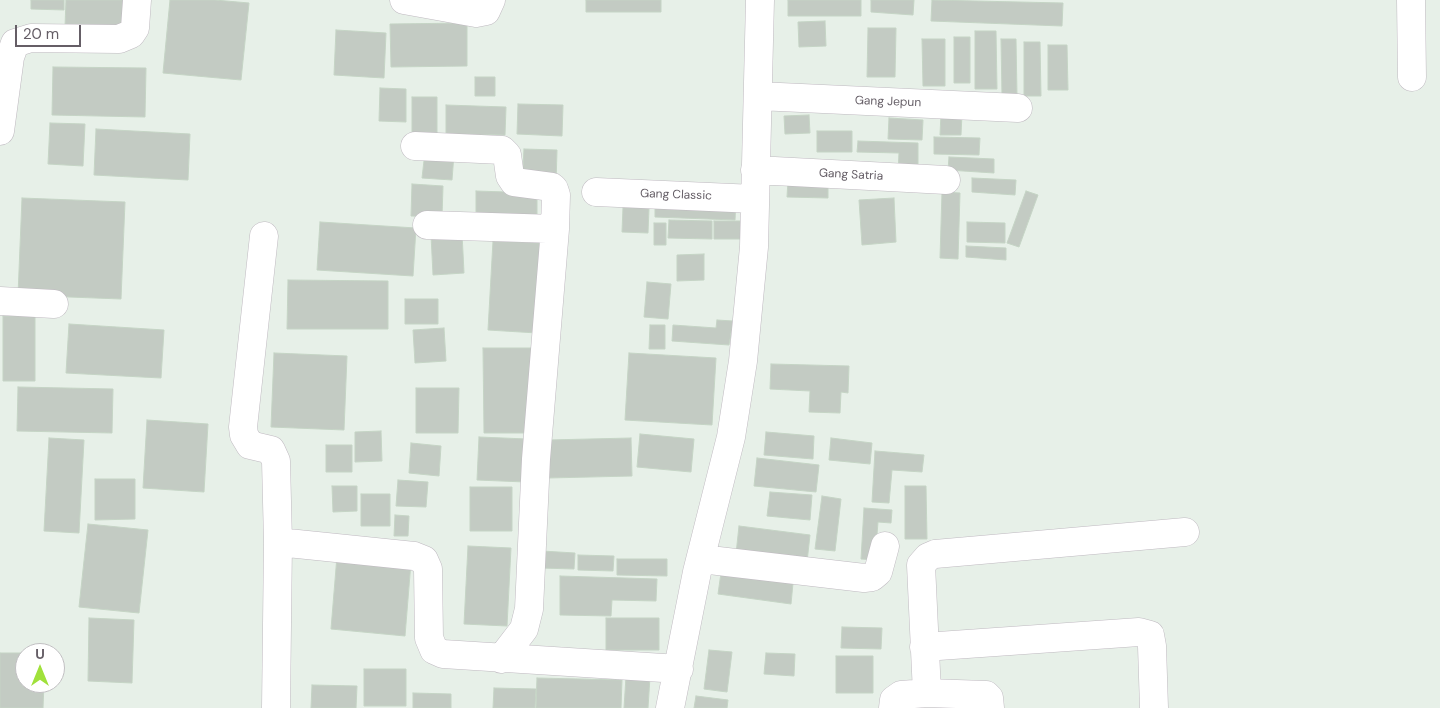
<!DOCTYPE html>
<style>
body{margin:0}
#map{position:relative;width:1440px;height:708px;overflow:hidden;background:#e7f0e8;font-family:"DM Sans",sans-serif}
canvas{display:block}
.north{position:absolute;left:15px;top:643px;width:50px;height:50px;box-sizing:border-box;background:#fff;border:1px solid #c1bfc2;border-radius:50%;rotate:0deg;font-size:14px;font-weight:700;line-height:20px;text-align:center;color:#655e66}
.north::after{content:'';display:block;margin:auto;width:18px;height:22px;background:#a0e13b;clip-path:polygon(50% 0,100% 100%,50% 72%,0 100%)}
.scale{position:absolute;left:15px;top:25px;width:66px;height:22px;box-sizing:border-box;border:2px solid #655e66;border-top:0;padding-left:6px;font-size:15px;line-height:18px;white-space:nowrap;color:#655e66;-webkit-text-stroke:4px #fff;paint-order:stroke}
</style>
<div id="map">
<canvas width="1440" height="708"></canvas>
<div class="north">U</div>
<div class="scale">20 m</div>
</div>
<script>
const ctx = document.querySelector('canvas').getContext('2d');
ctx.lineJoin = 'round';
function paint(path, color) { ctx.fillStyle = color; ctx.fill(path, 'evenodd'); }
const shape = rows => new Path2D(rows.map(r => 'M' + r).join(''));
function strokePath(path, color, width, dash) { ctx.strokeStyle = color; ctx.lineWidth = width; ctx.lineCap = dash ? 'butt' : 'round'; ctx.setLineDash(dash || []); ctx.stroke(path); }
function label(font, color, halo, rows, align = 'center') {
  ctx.font = font + ' "DM Sans",sans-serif'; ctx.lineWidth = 4.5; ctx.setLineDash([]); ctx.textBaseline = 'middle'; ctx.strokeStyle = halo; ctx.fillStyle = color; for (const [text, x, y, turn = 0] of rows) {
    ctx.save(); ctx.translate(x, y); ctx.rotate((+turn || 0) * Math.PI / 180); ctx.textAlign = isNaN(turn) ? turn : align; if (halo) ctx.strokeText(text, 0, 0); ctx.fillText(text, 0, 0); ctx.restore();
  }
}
const building = shape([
 [31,0,64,0,64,10,31,9,31,0],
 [66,0,124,0,123,28,65,27,66,0],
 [170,0,215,0,249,3,241,80,163,73,170,0],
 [586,0,661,0,661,12,586,12,586,0],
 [788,0,861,0,861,16,788,16,788,0],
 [871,0,914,0,913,15,871,12,871,0],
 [932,0,1063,3,1062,26,931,21,932,0],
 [825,21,826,46,799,47,798,22,825,21],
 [467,23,467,66,391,67,390,24,467,23],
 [868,28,896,28,895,77,867,77,868,28],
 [336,30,386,33,384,78,334,75,336,30],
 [975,31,996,31,997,89,975,89,975,31],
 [954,37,970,37,970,83,954,83,954,37],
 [922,39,945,39,945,86,923,86,922,39],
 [1001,39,1016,39,1017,96,1002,96,1001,39],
 [1024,42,1040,42,1041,96,1024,96,1024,42],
 [1048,45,1067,45,1068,90,1048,90,1048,45],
 [53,67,146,68,145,117,52,115,53,67],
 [475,77,495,77,495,96,475,96,475,77],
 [380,88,406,89,406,122,379,121,380,88],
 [412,97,437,97,437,133,412,133,412,97],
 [518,104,563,105,562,136,517,134,518,104],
 [446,105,506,107,505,135,446,134,446,105],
 [941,113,962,114,961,135,940,135,941,113],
 [809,115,810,133,785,134,784,116,809,115],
 [889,118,923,120,922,140,888,139,889,118],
 [50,123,85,124,83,166,48,164,50,123],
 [96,129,190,134,188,180,94,175,96,129],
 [817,131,852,131,852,152,817,152,817,131],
 [934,137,980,138,979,155,934,154,934,137],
 [858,141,918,143,918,172,898,172,899,153,857,152,858,141],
 [524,149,557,150,556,184,522,183,524,149],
 [425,152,454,154,452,180,422,178,425,152],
 [949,157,994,159,994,173,948,170,949,157],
 [972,178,1016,180,1015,195,972,192,972,178],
 [788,180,828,181,828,198,787,197,788,180],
 [412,184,443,186,442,217,411,216,412,184],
 [476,191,537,193,537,223,476,221,476,191],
 [1026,191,1038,195,1019,247,1007,243,1026,191],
 [942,192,960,193,958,259,940,258,942,192],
 [22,198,125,202,121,299,18,295,22,198],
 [655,198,736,201,735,220,655,217,655,198],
 [894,198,896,242,862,245,859,200,894,198],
 [623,207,649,208,648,233,622,232,623,207],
 [669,220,712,221,712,239,668,238,669,220],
 [714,221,741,221,741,239,714,239,714,221],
 [320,222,416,228,413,276,317,270,320,222],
 [967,222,1005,223,1005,243,967,242,967,222],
 [654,223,666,223,666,245,654,245,654,223],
 [462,233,464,273,433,275,431,235,462,233],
 [493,241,542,243,537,333,488,330,493,241],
 [966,246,1006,248,1006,260,966,257,966,246],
 [704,254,704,280,677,281,677,255,704,254],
 [288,280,388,281,388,329,287,329,288,280],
 [647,282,671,284,668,319,644,317,647,282],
 [405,299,438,299,438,324,405,324,405,299],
 [3,316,35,316,35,381,3,381,3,316],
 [717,320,733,321,729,345,672,341,673,325,716,328,717,320],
 [69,324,164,330,161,378,66,373,69,324],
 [650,325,665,325,665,349,649,349,650,325],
 [444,328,446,361,415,363,413,330,444,328],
 [483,348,531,348,531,433,484,433,483,348],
 [274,353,347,356,344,430,271,427,274,353],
 [629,353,716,358,712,425,625,420,629,353],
 [771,364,849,366,848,393,841,392,840,413,809,412,810,391,770,389,771,364],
 [18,387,113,389,112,433,17,431,18,387],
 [416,388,459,388,458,433,416,433,416,388],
 [147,420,208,424,204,492,143,488,147,420],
 [381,431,382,461,355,462,355,432,381,431],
 [766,432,814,436,813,459,764,455,766,432],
 [640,434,694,439,691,472,637,467,640,434],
 [479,437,527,439,525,482,477,480,479,437],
 [49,438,84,440,79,533,44,531,49,438],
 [631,438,632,476,548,478,548,440,631,438],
 [831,438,872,443,870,464,829,460,831,438],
 [411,443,441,446,439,476,409,473,411,443],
 [326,445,352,445,352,472,326,472,326,445],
 [875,451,924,455,922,472,892,470,889,503,872,502,875,451],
 [757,458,819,465,816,492,754,486,757,458],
 [95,479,135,479,135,519,95,520,95,479],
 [398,480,428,482,426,507,396,506,398,480],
 [332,486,357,486,357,511,333,512,332,486],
 [905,486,926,486,927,539,905,539,905,486],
 [470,487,512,487,512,531,470,531,470,487],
 [770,492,812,495,810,520,767,516,770,492],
 [361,494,390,494,390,526,361,526,361,494],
 [822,496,841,499,835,551,815,549,822,496],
 [864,508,892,510,891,523,878,522,875,560,861,559,864,508],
 [395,515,409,516,408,536,394,536,395,515],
 [88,524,148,530,139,613,79,607,88,524],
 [739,526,810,535,807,562,736,554,739,526],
 [468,546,511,548,507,626,464,624,468,546],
 [542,551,575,553,574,569,541,568,542,551],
 [578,555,614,556,613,571,578,570,578,555],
 [337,556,411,562,405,636,331,629,337,556],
 [617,559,667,559,667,576,617,575,617,559],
 [721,573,793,583,791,604,718,594,721,573],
 [560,576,657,579,656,601,612,600,611,616,560,615,560,576],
 [89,618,134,620,132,683,88,681,89,618],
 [606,618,659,618,659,650,606,650,606,618],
 [842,627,882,628,881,649,841,648,842,627],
 [709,650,732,652,727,692,704,689,709,650],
 [0,653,25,653,25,683,44,683,43,708,0,708,0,653],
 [766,653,795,654,794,676,764,674,766,653],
 [836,656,873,656,873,693,836,693,836,656],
 [364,669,406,669,406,706,364,706,364,669],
 [626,677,650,677,648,708,624,708,626,677],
 [537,678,622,680,621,708,536,708,537,678],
 [312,685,357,686,356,708,311,708,312,685],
 [494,688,536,689,535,708,493,708,494,688],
 [413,693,451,694,451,708,413,708,413,693],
 [696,696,728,700,727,708,694,708,696,696]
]);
paint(building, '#c3cbc3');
strokePath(building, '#c5d4c5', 1);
const minor = shape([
 [404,0,476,13,486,11,491,0],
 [1411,0,1412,77],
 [758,96,1018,108],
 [0,131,10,57,15,43,31,38,119,39,131,34,135,28,137,0],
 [415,146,502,150,507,155,510,176,514,182,552,187,554,189,556,195,555,229],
 [755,170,946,180],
 [596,192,755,199],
 [427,225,555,229,536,459,529,609,524,629,501,659],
 [264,236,243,427,244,435,250,445,271,450,276,461,278,542,276,708],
 [0,301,54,304],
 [278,542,414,556,424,560,428,569,429,638,434,650,443,654,679,669],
 [701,559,864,578,872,577,878,572,885,546],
 [924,647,1139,632,1150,635,1152,646,1154,708],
 [927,693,921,565,928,557,935,554,1185,532],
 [670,708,697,572,731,437,743,361,754,247,760,0],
 [893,708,894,700,901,695,927,693,986,695,989,698,990,708]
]);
strokePath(minor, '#bfb9c0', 29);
strokePath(minor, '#fff', 28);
label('12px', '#655e66', '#fff', [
 ["Gang Jepun",888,102,2],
 ["Gang Satria",851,175,3],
 ["Gang Classic",676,195,2]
]);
</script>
